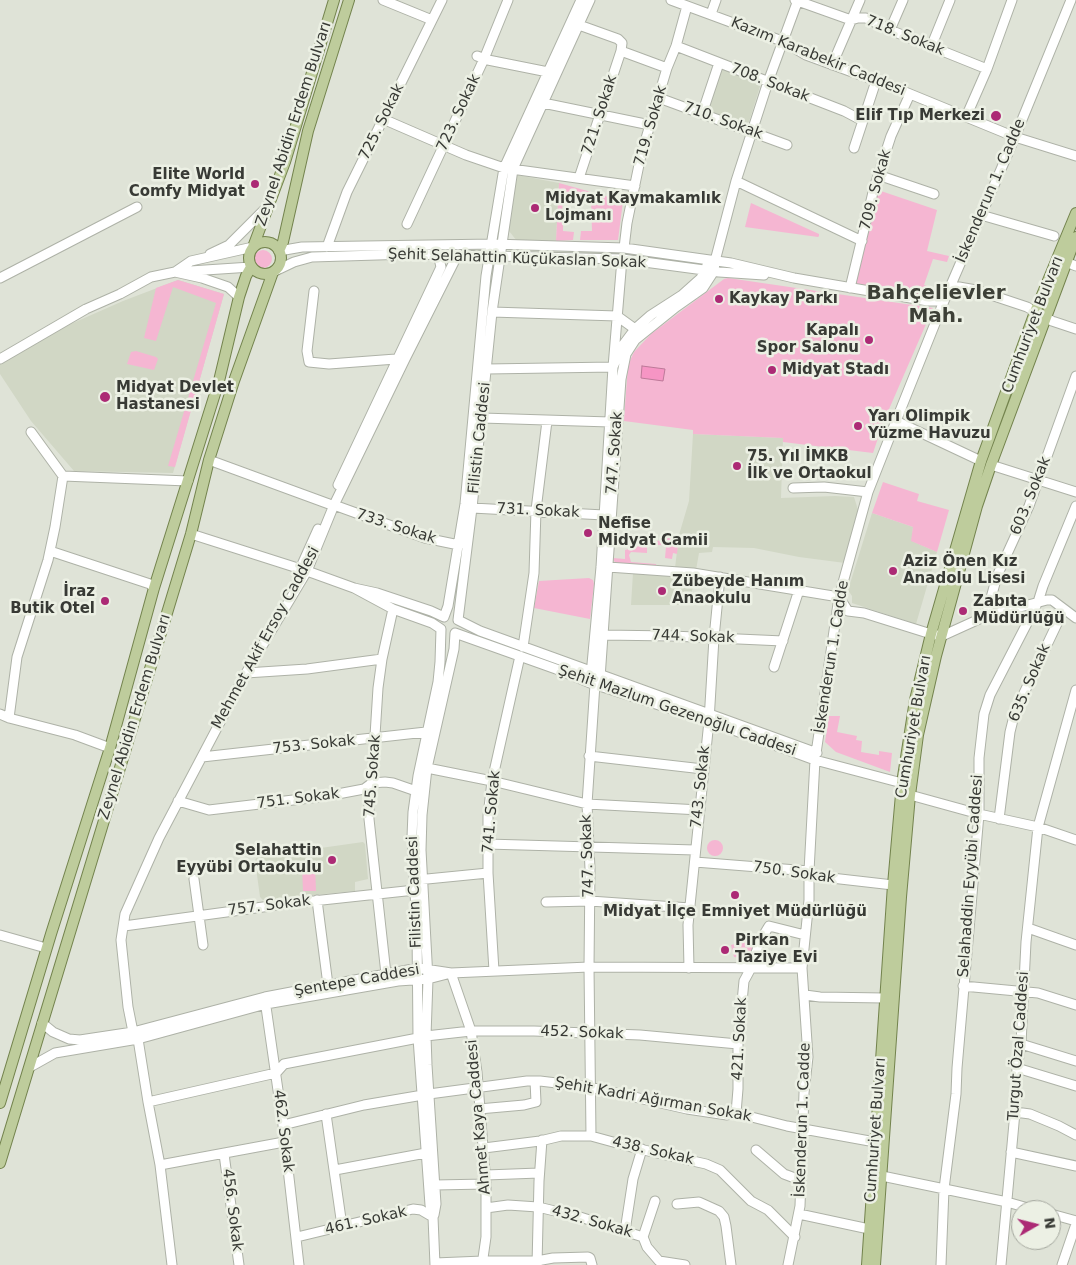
<!DOCTYPE html>
<meta charset="utf-8">
<style>
body{margin:0}
#map{position:relative;width:1076px;height:1265px;overflow:hidden;background:#dfe3d7;font-family:"DejaVu Sans",sans-serif}
canvas{display:block}
.north{position:absolute;left:1011px;top:1200px;width:50px;height:50px;box-sizing:border-box;background:#ecf0e4;border:1px solid #a4a79e;border-radius:50%;rotate:82deg;font-size:14px;font-weight:700;line-height:20px;text-align:center;color:#383a35}
.north::after{content:'';display:block;margin:auto;width:18px;height:22px;background:#ac2a75;clip-path:polygon(50% 0,100% 100%,50% 72%,0 100%)}
</style>
<div id="map">
<canvas width="1076" height="1265"></canvas>
<div class="north">N</div>
</div>
<script>
const ctx = document.querySelector('canvas').getContext('2d');
ctx.lineJoin = 'round';
function paint(path, color) { ctx.fillStyle = color; ctx.fill(path, 'evenodd'); }
const shape = rows => new Path2D(rows.map(r => 'M' + r).join(''));
function strokePath(path, color, width, dash) { ctx.strokeStyle = color; ctx.lineWidth = width; ctx.lineCap = dash ? 'butt' : 'round'; ctx.setLineDash(dash || []); ctx.stroke(path); }
function label(font, color, halo, rows, align = 'center') {
  ctx.font = font + ' "DejaVu Sans",sans-serif'; ctx.lineWidth = 5; ctx.setLineDash([]); ctx.textBaseline = 'middle'; ctx.strokeStyle = halo; ctx.fillStyle = color; for (const [text, x, y, turn = 0] of rows) {
    ctx.save(); ctx.translate(x, y); ctx.rotate((+turn || 0) * Math.PI / 180); ctx.textAlign = isNaN(turn) ? turn : align; if (halo) ctx.strokeText(text, 0, 0); ctx.fillText(text, 0, 0); ctx.restore();
  }
}
paint(shape([
 [720,67,761,83,749,122,745,124,705,109],
 [517,175,559,183,556,241,517,241,509,231],
 [178,280,224,294,173,473,74,471,31,421,0,374,0,363,64,327,123,301],
 [693,434,783,438,781,498,835,496,854,497,859,513,845,563,799,557,754,548,713,547,712,552,699,553,696,570,675,568,679,535,689,501],
 [872,513,913,527,912,541,937,552,916,624,852,603,852,596,848,590],
 [633,573,695,577,689,605,631,605],
 [363,842,365,844,368,879,355,882,355,891,263,900,260,897,255,860,257,857]
]), '#d1d7c5');
paint(shape([
 [559,183,623,201,618,240,580,240,581,231,592,231,591,198,576,199,576,196,571,196,571,193,564,193,561,218,563,219,563,231,574,232,573,240,556,241],
 [878,190,937,210,927,251,949,256,947,262,933,259,924,285,934,288,930,296,856,285,869,223],
 [751,203,819,234,819,236,818,237,745,227],
 '254 259a9 9 0 1 1 18 0a9 9 0 1 1-18 0Z',
 [728,278,933,308,883,423,873,453,783,442,783,438,693,434,693,430,624,421,628,365,634,352,651,334,724,279],
 [178,280,224,294,175,467,168,466,216,303,173,287,156,341,144,338,156,288],
 [136,351,156,357,158,359,154,370,127,364,131,352],
 [883,482,919,494,917,501,949,510,937,552,911,541,913,527,872,513],
 [679,535,677,554,673,553,672,559,665,558,666,547,661,545,647,545,647,553,631,552,629,555,631,562,656,564,656,568,618,565,614,561,613,558,625,559,625,550],
 [589,578,593,580,594,584,590,619,534,608,539,581],
 [829,716,840,716,837,732,857,736,856,740,862,741,861,752,879,755,879,751,892,753,890,772,836,752,825,742],
 '707 848a8 8 0 1 1 16 0a8 8 0 1 1-16 0Z',
 [315,865,316,891,303,891,302,866],
 [745,941,755,941,748,959,734,957,731,945]
]), '#f5b6d2');
const water = shape([
 [642,366,665,369,663,381,641,378,642,366]
]);
paint(water, '#f695c4');
strokePath(water, '#bd7a99', 1);
const minor = shape([
 [383,0,432,20],
 [590,0,513,169,492,312,472,508,458,620,480,631,817,753],
 [671,0,782,41,806,55,893,87,1015,137,1076,156],
 [795,0,851,20,858,18,866,18,890,30,987,69],
 [711,14,716,0],
 [579,25,618,39,622,43,621,51,667,68],
 [890,30,903,0],
 [676,46,844,111,863,121],
 [931,47,950,0],
 [477,56,488,60,548,72],
 [832,65,860,0],
 [659,98,787,145],
 [543,103,650,125],
 [702,114,719,63],
 [966,117,987,69,1012,0],
 [383,119,466,155,504,168,635,186],
 [854,148,876,81],
 [878,175,934,194],
 [579,178,621,51],
 [736,181,862,241],
 [981,215,1054,236],
 [407,224,484,59,508,0],
 [327,247,347,192,442,0],
 [624,248,627,223,641,155,667,68,676,46,687,6],
 [279,251,302,247,493,244,624,248,731,263,794,278,928,301,944,301],
 [210,254,229,245,269,205],
 [1066,262,1076,266],
 [251,267,175,272,191,261,253,247],
 [273,272,294,262,312,257,410,254,622,259,719,272,764,275],
 [0,278,137,207],
 [950,287,959,287,976,290,1027,307,1052,321,1076,329],
 [850,288,874,188,891,136,910,94],
 [314,291,307,351,309,362,329,364,396,359],
 [492,312,617,316,635,329],
 [0,359,86,309,120,294,151,277,175,272,202,278,228,287,239,297],
 [487,369,613,367,622,259],
 [482,418,610,422],
 [896,421,981,461],
 [31,432,63,476,188,481],
 [209,460,329,504],
 [991,465,1076,492],
 [338,485,441,267,438,254],
 [793,488,824,487,868,492],
 [334,505,425,538,459,545],
 [472,508,604,515],
 [191,534,307,571,354,588],
 [50,551,150,584,154,588],
 [608,567,693,573,839,597,848,611,864,613,931,634,942,636,986,616,1047,600,1052,600,1076,618],
 [300,569,318,529],
 [986,616,997,576,1029,506,1076,376],
 [603,635,672,636,783,641],
 [523,647,534,573,536,510,547,421],
 [774,667,799,590],
 [246,673,307,669,382,659],
 [591,675,601,567,613,367,623,345,635,329,651,315,682,295,701,278,706,269,707,265],
 [600,678,621,379,626,354,635,340,676,307,703,288,714,271,715,261,736,181,768,82,798,0],
 [0,714,9,718,75,735,110,748],
 [9,718,17,657,48,560,55,527,63,476],
 [589,756,703,769],
 [202,757,426,732],
 [427,768,492,781,587,804,700,810],
 [910,795,979,814,1038,827,1076,840],
 [178,801,209,810,327,796,364,789,372,783,385,782,393,783,416,791],
 [999,819,1010,732,1015,712,1064,609],
 [487,844,695,850],
 [695,862,809,871,814,876,893,885],
 [194,879,203,945],
 [417,880,488,873],
 [317,900,328,985],
 [546,902,590,901,690,908],
 [124,926,285,904,415,890],
 [1028,928,1076,945],
 [0,935,46,948],
 [689,968,688,925,709,721,714,638,720,577],
 [494,971,488,873,488,816,492,781,520,656],
 [386,974,369,819,369,790,372,783,378,688,382,659,393,609],
 [963,986,1038,993,1076,1005],
 [805,995,820,997,884,998],
 [265,1000,283,1125,299,1265],
 [42,1023,53,1032,69,1039,80,1040,133,1032,265,997,418,968,451,973,589,967,802,968],
 [133,1032,128,1007,121,940,125,914,159,838,246,673,307,571,334,505,405,359,458,254],
 [426,1036,471,1031,534,1031,640,1035,738,1044],
 [138,1039,148,1102,160,1165,172,1265],
 [1021,1044,1076,1061],
 [30,1067,55,1053,138,1039,266,1004,398,981,428,979,451,973,471,1031,477,1072,486,1184,486,1237,482,1265],
 [1017,1068,1076,1086],
 [429,1094,527,1081,540,1081,590,1087,687,1109,727,1115,736,1113,787,1126,875,1142],
 [148,1102,276,1073,284,1064,418,1038],
 [479,1109,524,1105,536,1102,535,1081],
 [1015,1112,1030,1114,1059,1126,1076,1135],
 [736,1113,738,1089,738,1044,744,981,751,968,760,941,769,926,805,935],
 [326,1114,342,1226],
 [283,1125,364,1105,423,1095],
 [591,1136,589,967,590,869,587,804,595,684],
 [484,1148,540,1141,561,1136,591,1136,635,1148,706,1164,720,1170,751,1201,768,1210,795,1237],
 [756,1150,784,1174,800,1180],
 [1011,1152,1076,1166],
 [224,1154,239,1265],
 [160,1165,284,1142],
 [335,1170,426,1153],
 [486,1175,539,1173],
 [882,1176,1007,1202,1035,1210],
 [435,1185,486,1184],
 [677,1204,699,1202,719,1211,724,1217,726,1226,731,1265],
 [486,1208,508,1205,538,1207,580,1217,643,1237,647,1247,659,1261,685,1265],
 [799,1214,869,1229],
 [1051,1214,1076,1221],
 [434,1215,436,1204,427,1065,426,1036,428,979,421,850,422,815,427,768,454,649,455,633,556,669,590,683,709,721,815,760,902,783],
 [625,1231,633,1179,642,1149],
 [297,1237,413,1209,421,1210,433,1217],
 [643,1237,655,1201],
 [435,1263,483,1261,537,1261,553,1258,588,1257,590,1258,592,1265],
 [435,1265,433,1217,430,1205,418,1038,417,929,412,837,413,812,418,776,438,682,440,662,441,629,432,623,393,609,354,588,377,593,431,611,444,617,448,606,465,504,486,276,504,168,581,0],
 [537,1265,539,1181,542,1140],
 [788,1265,800,1206,804,1093,808,1057,802,968,809,900,809,871,815,760,839,597,868,492,896,421,944,301,1015,137,1071,0],
 [941,1265,944,1189,956,1094,957,1068,979,814,979,758,984,714,990,695,1038,602,1043,586,1076,506],
 [1001,1265,1015,1112,1017,1068,1021,1044,1026,942,1038,827,1076,690],
 [1062,1265,1076,1224]
]);
const major = shape([
 '249 258a16 16 0 1 1 32 0a16 16 0 1 1-32 0Z',
 [253,247,285,162,334,0],
 [279,251,283,242,308,131,349,0],
 [0,1103,51,934,110,748,154,588,219,381,239,297,246,276,251,267],
 [0,1163,191,534,209,460,234,381,273,272],
 [867,1265,893,885,902,783,915,700,931,634,981,461,1035,312,1076,213],
 [875,1265,901,897,910,795,918,735,936,656,977,506,991,465,1076,237]
]);
strokePath(minor, '#aeb2a7', 11);
strokePath(major, '#73834d', 12);
strokePath(minor, '#fff', 9);
strokePath(major, '#becc9c', 10);
for (const [x, y, r, color] of [
 [996,116,6,"#ac2a75"],
 [255,184,5,"#ac2a75"],
 [535,208,5,"#ac2a75"],
 [719,299,5,"#ac2a75"],
 [869,340,5,"#ac2a75"],
 [772,370,5,"#ac2a75"],
 [105,397,6,"#ac2a75"],
 [858,426,5,"#ac2a75"],
 [737,466,5,"#ac2a75"],
 [588,533,5,"#ac2a75"],
 [893,571,5,"#ac2a75"],
 [662,591,5,"#ac2a75"],
 [105,601,5,"#ac2a75"],
 [963,611,5,"#ac2a75"],
 [332,860,5,"#ac2a75"],
 [735,895,5,"#ac2a75"],
 [725,950,5,"#ac2a75"]
]) { const dot = new Path2D(); dot.arc(x, y, r, 0, 2 * Math.PI); ctx.fillStyle = color; ctx.fill(dot); strokePath(dot, '#ecf0e4', 2); }
label('15px', '#383a35', '#ecf0e4', [
 ["718. Sokak",905,36,22],
 ["Kazım Karabekir Caddesi",818,57,22],
 ["708. Sokak",770,83,21],
 ["723. Sokak",459,113,-65],
 ["721. Sokak",600,115,-72],
 ["710. Sokak",723,121,20],
 ["725. Sokak",382,122,-64],
 ["Zeynel Abidin Erdem Bulvarı",294,124,-72],
 ["719. Sokak",651,126,-74],
 ["709. Sokak",876,190,-75],
 ["İskenderun 1. Cadde",991,191,-67],
 ["Şehit Selahattin Küçükaslan Sokak",517,259,2],
 ["Cumhuriyet Bulvarı",1033,325,-69],
 ["Filistin Caddesi",480,438,-84],
 ["747. Sokak",615,453,-86],
 ["603. Sokak",1031,496,-68],
 ["731. Sokak",538,511,3],
 ["733. Sokak",396,527,18],
 ["744. Sokak",693,637,2],
 ["Mehmet Akif Ersoy Caddesi",266,638,-61],
 ["İskenderun 1. Cadde",832,657,-81],
 ["635. Sokak",1030,683,-67],
 ["Şehit Mazlum Gezenoğlu Caddesi",677,711,19],
 ["Zeynel Abidin Erdem Bulvarı",135,717,-73],
 ["Cumhuriyet Bulvarı",914,727,-80],
 ["753. Sokak",314,745,-6],
 ["745. Sokak",373,776,-86],
 ["743. Sokak",701,787,-84],
 ["751. Sokak",298,799,-7],
 ["741. Sokak",492,812,-85],
 ["747. Sokak",588,856,-92],
 ["750. Sokak",794,873,8],
 ["Selahaddin Eyyübi Caddesi",971,876,-86],
 ["Filistin Caddesi",415,892,-92],
 ["757. Sokak",269,906,-7],
 ["Şentepe Caddesi",357,981,-10],
 ["452. Sokak",582,1033,2],
 ["421. Sokak",740,1039,-87],
 ["Turgut Özal Caddesi",1019,1046,-86],
 ["Şehit Kadri Ağırman Sokak",653,1100,10],
 ["Ahmet Kaya Caddesi",479,1117,-95],
 ["İskenderun 1. Cadde",803,1120,-88],
 ["Cumhuriyet Bulvarı",876,1130,-86],
 ["462. Sokak",283,1131,83],
 ["438. Sokak",653,1151,13],
 ["456. Sokak",232,1210,83],
 ["461. Sokak",366,1221,-13],
 ["432. Sokak",592,1222,16]
]);
label('bold 15px', '#383a35', '#ecf0e4', [
 ["Elif Tıp Merkezi",985,116,"right"],
 ["Elite World",245,175,"right"],
 ["Comfy Midyat",245,192,"right"],
 ["Midyat Kaymakamlık",545,199],
 ["Lojmanı",545,216],
 ["Kaykay Parkı",729,299],
 ["Kapalı",859,331,"right"],
 ["Spor Salonu",859,348,"right"],
 ["Midyat Stadı",782,370],
 ["Midyat Devlet",116,388],
 ["Hastanesi",116,405],
 ["Yarı Olimpik",868,417],
 ["Yüzme Havuzu",868,434],
 ["75. Yıl İMKB",747,457],
 ["İlk ve Ortaokul",747,474],
 ["Nefise",598,524],
 ["Midyat Camii",598,541],
 ["Aziz Önen Kız",903,562],
 ["Anadolu Lisesi",903,579],
 ["Zübeyde Hanım",672,582],
 ["Anaokulu",672,599],
 ["İraz",95,592,"right"],
 ["Butik Otel",95,609,"right"],
 ["Zabıta",973,602],
 ["Müdürlüğü",973,619],
 ["Selahattin",322,851,"right"],
 ["Eyyübi Ortaokulu",322,868,"right"],
 ["Midyat İlçe Emniyet Müdürlüğü",735,912,"center"],
 ["Pirkan",735,941],
 ["Taziye Evi",735,958]
], 'left');
label('bold 20px', '#3d4037', '#ecf0e4', [
 ["Bahçelievler",936,294],
 ["Mah.",936,317]
]);
</script>
